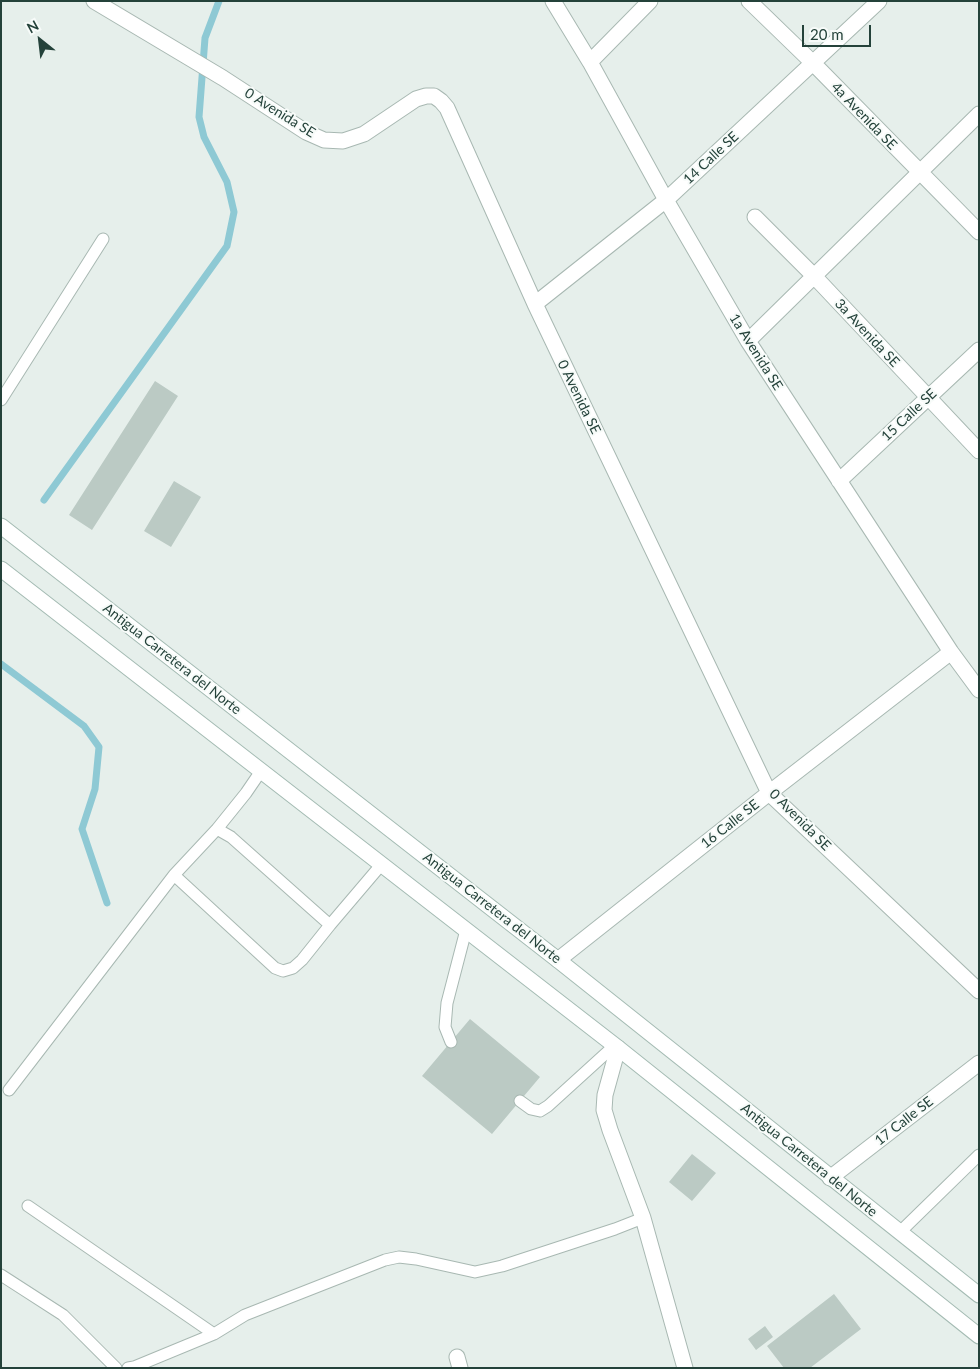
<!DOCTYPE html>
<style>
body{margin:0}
#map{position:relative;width:980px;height:1369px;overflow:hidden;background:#e6efeb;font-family:Lato,sans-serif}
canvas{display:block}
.frame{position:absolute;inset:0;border:2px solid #24423a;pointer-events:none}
.north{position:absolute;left:15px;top:15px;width:50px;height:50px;-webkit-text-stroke:4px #f7fbf9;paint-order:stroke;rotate:331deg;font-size:14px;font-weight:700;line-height:20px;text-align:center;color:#24423a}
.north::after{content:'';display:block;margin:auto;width:18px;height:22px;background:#24423a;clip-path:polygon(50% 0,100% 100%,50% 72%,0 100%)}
.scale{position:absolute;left:802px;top:25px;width:69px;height:22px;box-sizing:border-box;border:2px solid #24423a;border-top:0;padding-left:6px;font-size:15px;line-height:18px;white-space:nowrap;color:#24423a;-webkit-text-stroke:4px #f7fbf9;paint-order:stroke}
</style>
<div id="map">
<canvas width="980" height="1369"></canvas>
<div class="frame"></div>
<div class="north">N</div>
<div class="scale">20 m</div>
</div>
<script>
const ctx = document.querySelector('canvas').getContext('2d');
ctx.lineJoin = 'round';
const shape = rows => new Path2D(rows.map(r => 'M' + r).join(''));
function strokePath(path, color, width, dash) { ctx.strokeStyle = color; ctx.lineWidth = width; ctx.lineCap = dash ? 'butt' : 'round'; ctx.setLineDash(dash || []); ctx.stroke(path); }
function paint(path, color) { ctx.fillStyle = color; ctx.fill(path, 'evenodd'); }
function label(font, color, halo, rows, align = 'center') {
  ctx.font = font + ' Lato,sans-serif'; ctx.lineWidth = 4; ctx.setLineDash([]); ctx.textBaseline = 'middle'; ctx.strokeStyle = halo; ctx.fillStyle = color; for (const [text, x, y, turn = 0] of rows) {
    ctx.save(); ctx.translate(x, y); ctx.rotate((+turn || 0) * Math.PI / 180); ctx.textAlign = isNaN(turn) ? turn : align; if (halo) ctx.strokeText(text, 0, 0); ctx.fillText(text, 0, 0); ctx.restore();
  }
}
strokePath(shape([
 [44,500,227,246,234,212,227,182,204,137,199,117,205,38,219,1],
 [1,664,84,726,99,747,95,789,82,829,107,903]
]), '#8ec9d4', 7);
paint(shape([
 [155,381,178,396,92,530,69,515],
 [174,481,201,497,171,547,144,531],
 [470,1019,540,1077,492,1134,422,1076],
 [692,1154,716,1173,692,1201,669,1182],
 [834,1294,861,1329,810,1368,784,1368,767,1346],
 [765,1326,773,1337,756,1350,748,1339]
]), '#bbcac4');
const lane = shape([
 [1,400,103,239],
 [217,829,231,837,330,925,381,865],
 [174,875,275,968,283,971,293,968,302,960,330,925],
 [451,1042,445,1027,447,1003,466,930],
 [9,1090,174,875,217,829,246,793,261,771],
 [520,1101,531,1109,540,1111,548,1106,614,1046],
 [28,1206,214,1334],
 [899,1233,979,1155],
 [1,1275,63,1315,116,1368],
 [128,1368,134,1367,214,1334,245,1315,385,1260,399,1257,416,1259,475,1272,502,1266,615,1229,643,1218]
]);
const street = shape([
 [94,1,223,78,306,132,324,140,343,141,364,134,416,99,426,96,434,96,441,101,447,108,535,304,769,793,979,991],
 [553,1,590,62,666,200,748,341,951,652,979,690],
 [749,1,813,63,979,232],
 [590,62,650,1],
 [755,217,814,276,979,451],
 [535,304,666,200,879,1],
 [748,341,979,114],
 [839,481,979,350],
 [558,960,769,793,951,652],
 [618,1048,605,1095,604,1110,610,1130,643,1218,685,1368],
 [830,1178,979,1063],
 [457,1357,460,1368]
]);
const secondary = shape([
 [1,526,558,960,979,1295],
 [1,569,618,1048,979,1336]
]);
strokePath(lane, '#a8b8b2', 13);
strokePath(street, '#a8b8b2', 17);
strokePath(secondary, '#a4bbb3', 17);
strokePath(lane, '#fff', 11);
strokePath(street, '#fff', 15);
strokePath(secondary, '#fff', 15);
label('14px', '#24423a', '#f7fbf9', [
 ["0 Avenida SE",280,113,32],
 ["4a Avenida SE",864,116,46],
 ["14 Calle SE",711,158,-43],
 ["3a Avenida SE",867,333,47],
 ["1a Avenida SE",756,352,58],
 ["0 Avenida SE",579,397,64],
 ["15 Calle SE",909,415,-43],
 ["Antigua Carretera del Norte",172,659,38],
 ["0 Avenida SE",800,820,45],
 ["16 Calle SE",730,824,-38],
 ["Antigua Carretera del Norte",492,908,38],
 ["17 Calle SE",904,1121,-38],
 ["Antigua Carretera del Norte",809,1160,39]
]);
</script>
